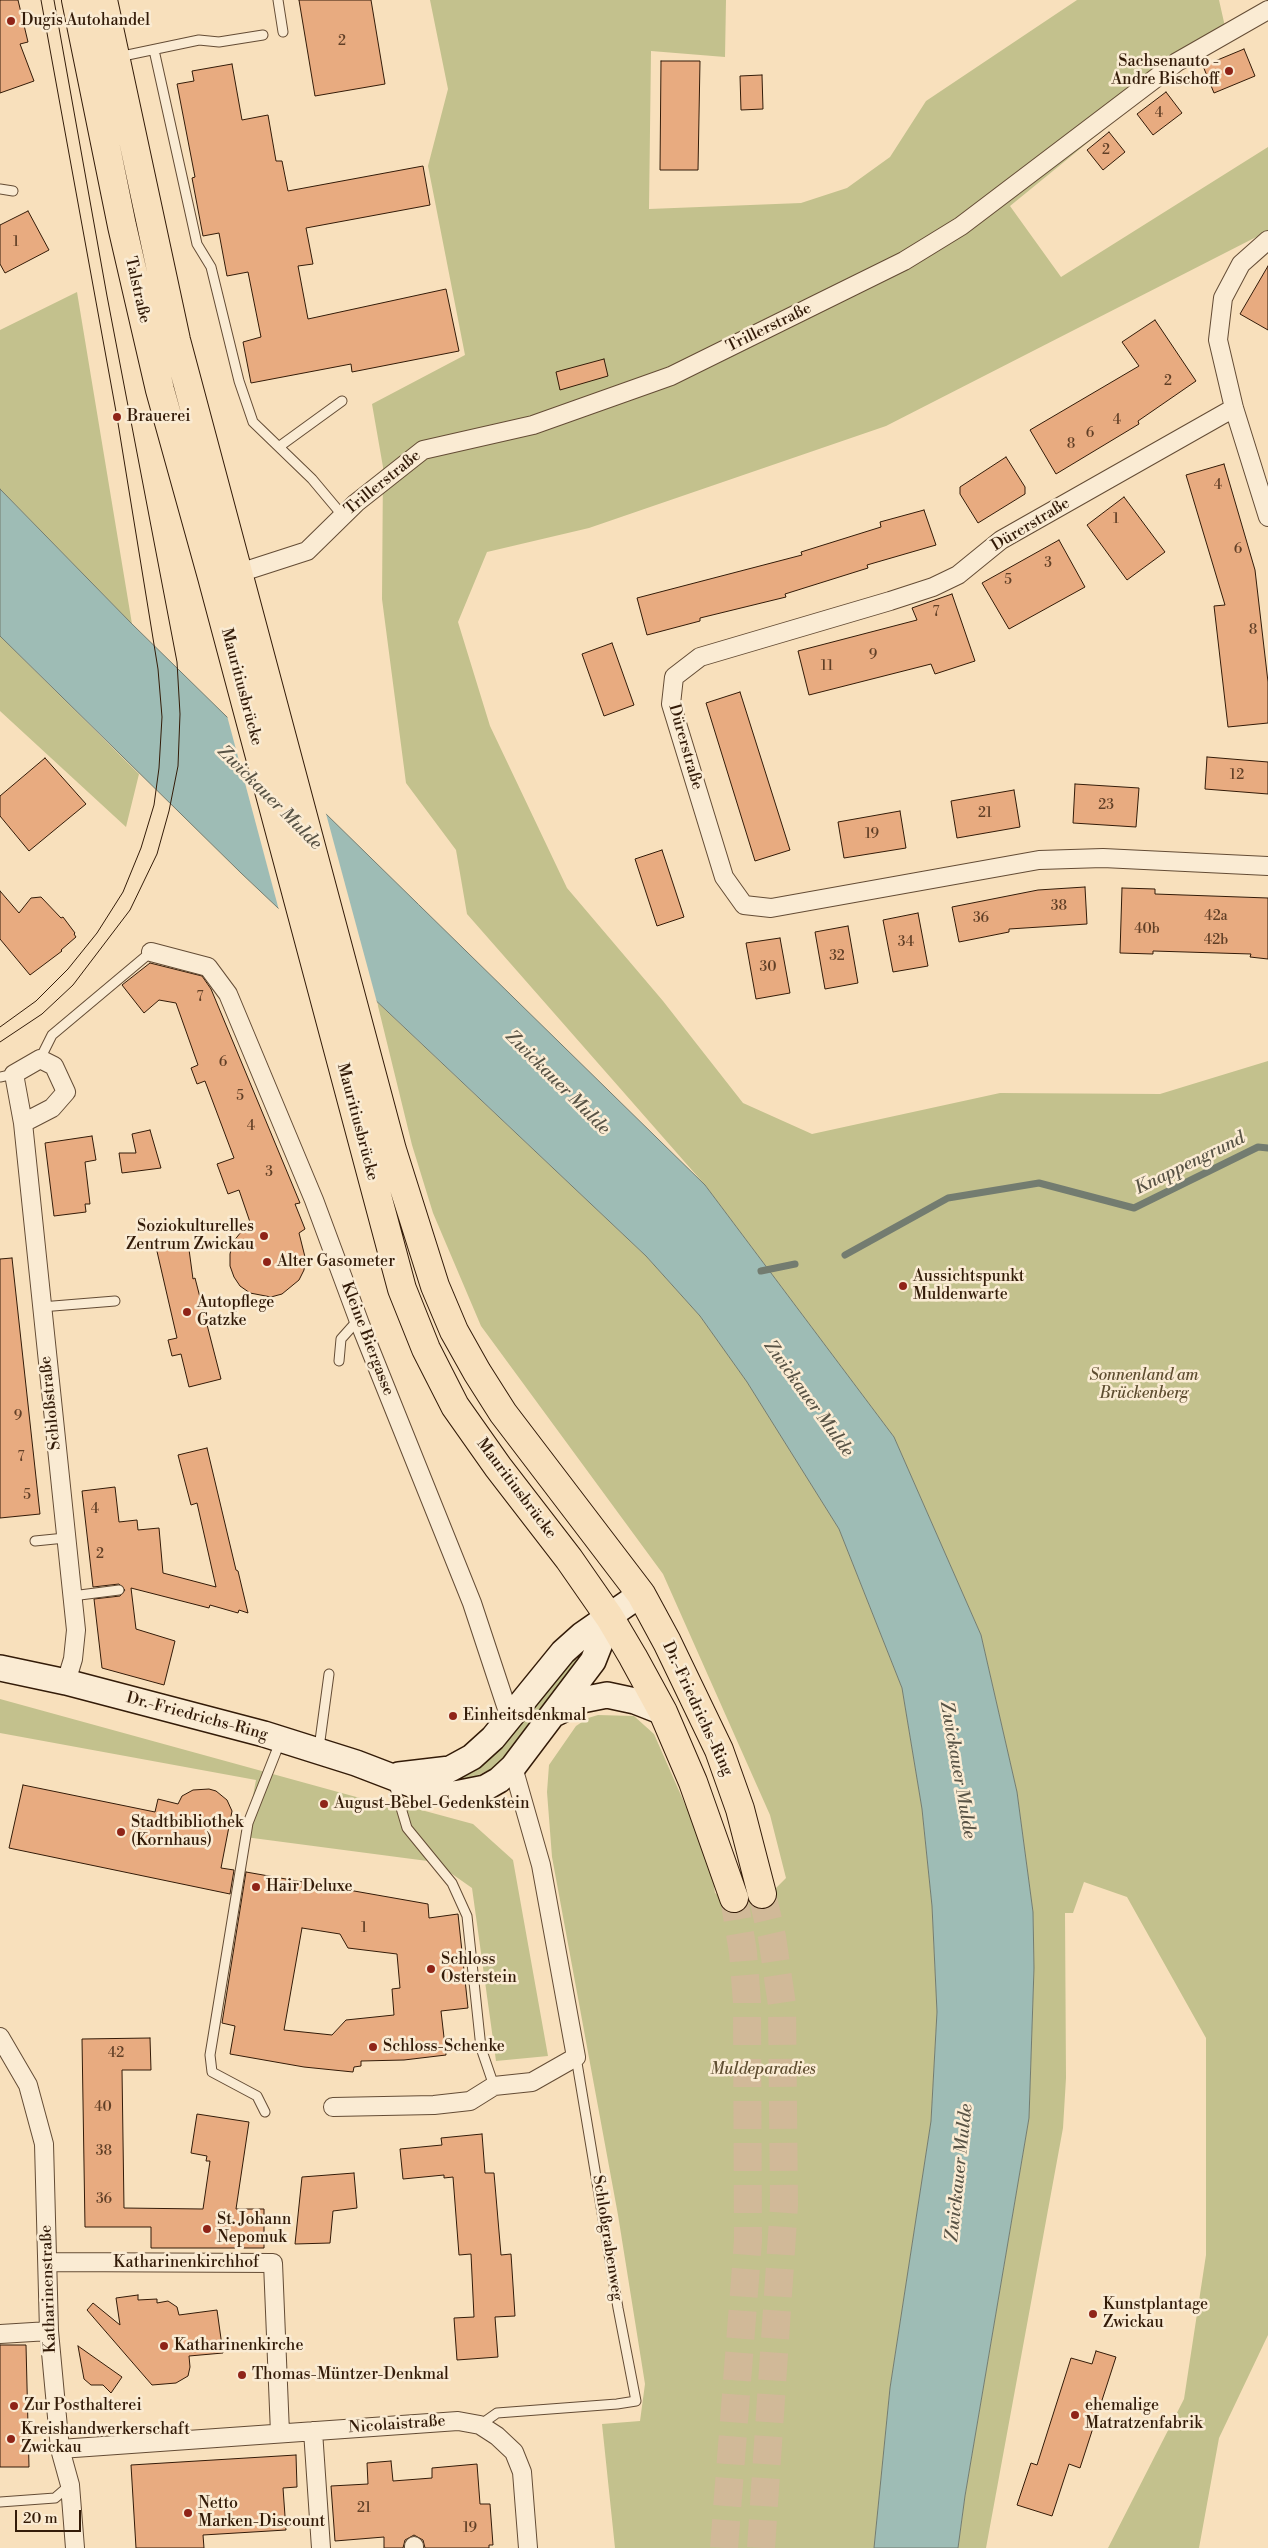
<!DOCTYPE html>
<meta charset="utf-8">
<style>
body{margin:0}
#map{position:relative;width:1268px;height:2548px;overflow:hidden;background:#f8e0bc;font-family:"Libre Bodoni",serif}
canvas{display:block}
.scale{position:absolute;left:15px;top:2510px;width:66px;height:22px;box-sizing:border-box;border:2px solid #331b08;border-top:0;padding-left:6px;font-size:15px;line-height:18px;white-space:nowrap;color:#331b08;-webkit-text-stroke:4px #faebd3;paint-order:stroke}
</style>
<div id="map">
<canvas width="1268" height="2548"></canvas>
<div class="scale">20 m</div>
</div>
<script>
const ctx = document.querySelector('canvas').getContext('2d');
ctx.lineJoin = 'round';
function paint(path, color) { ctx.fillStyle = color; ctx.fill(path, 'evenodd'); }
const shape = rows => new Path2D(rows.map(r => 'M' + r).join(''));
function strokePath(path, color, width, dash) { ctx.strokeStyle = color; ctx.lineWidth = width; ctx.lineCap = dash ? 'butt' : 'round'; ctx.setLineDash(dash || []); ctx.stroke(path); }
function label(font, color, halo, rows, align = 'center') {
  ctx.font = font + ' "Libre Bodoni",serif'; ctx.lineWidth = 5; ctx.setLineDash([]); ctx.textBaseline = 'middle'; ctx.strokeStyle = halo; ctx.fillStyle = color; for (const [text, x, y, turn = 0] of rows) {
    ctx.save(); ctx.translate(x, y); ctx.rotate((+turn || 0) * Math.PI / 180); ctx.textAlign = isNaN(turn) ? turn : align; if (halo) ctx.strokeText(text, 0, 0); ctx.fillText(text, 0, 0); ctx.restore();
  }
}
paint(shape([
 [430,0,726,0,725,57,651,51,649,209,801,203,847,188,890,157,926,101,1077,0,1219,0,1228,40,1167,78,1010,206,1061,277,1268,147,1268,231,886,426,589,528,487,552,458,622,490,726,567,888,663,1001,743,1103,812,1134,1000,1093,1160,1094,1268,1061,1268,2335,1219,2438,1199,2548,1108,2548,1184,2399,1206,2255,1206,2038,1127,1897,1084,1882,1073,1913,1065,1913,1066,2078,1063,2128,986,2548,958,2548,965,2496,1029,2118,1034,1968,1033,1912,1017,1792,981,1635,894,1437,705,1185,467,914,456,850,406,783,382,599,383,467,372,404,465,355,428,166,448,89],
 [77,292,132,624,0,489,0,330],
 [0,636,139,774,126,827,0,711],
 [377,1002,646,1256,700,1316,747,1382,839,1529,902,1688,922,1809,932,1906,937,2012,931,2121,890,2388,874,2548,615,2548,602,2424,640,2421,645,2384,618,2215,552,1857,547,1792,549,1765,576,1726,588,1718,598,1715,634,1716,654,1734,691,1818,700,1831,710,1858,715,1893,728,1901,747,1900,772,1892,786,1878,770,1815,663,1574,481,1326,433,1213,412,1145],
 [571,1656,583,1663,499,1765,468,1780,451,1782],
 [0,1699,389,1806,414,1808,473,1824,513,1860,548,2056,496,2061,472,1888,435,1862,245,1837,256,1780,0,1733]
]), '#c3c18d');
const water = shape([
 [0,489,132,624,705,1185,894,1437,981,1635,1017,1792,1033,1912,1034,1968,1029,2118,965,2496,958,2548,874,2548,890,2388,931,2121,937,2012,932,1906,922,1809,902,1688,839,1529,747,1382,700,1316,646,1256,241,873,0,636,0,489]
]);
paint(water, '#9ebcb5');
strokePath(water, '#737c70', 1);
paint(shape([
 [226,712,325,810,378,1006,280,914]
]), '#f8e0bc');
strokePath(shape([
 [845,1255,948,1198,1039,1183,1134,1208,1258,1147,1268,1148],
 [761,1271,795,1264]
]), '#737c70', 7);
const building = shape([
 [0,0,18,0,28,42,20,44,34,81,0,93,0,0],
 [299,0,371,0,385,84,315,96,299,0],
 [1244,49,1255,76,1214,93,1203,66,1244,49],
 [661,61,700,61,698,170,660,170,661,61],
 [232,64,242,120,268,115,276,161,282,161,288,191,423,166,430,205,306,228,313,264,298,266,308,319,446,289,459,351,352,372,351,364,251,383,243,342,261,337,248,272,227,276,219,233,203,236,192,178,195,177,177,84,194,81,192,71,232,64],
 [762,75,763,109,741,110,740,76,762,75],
 [1166,92,1182,113,1153,135,1137,114,1166,92],
 [1109,132,1125,152,1103,170,1087,150,1109,132],
 [28,211,49,250,5,273,0,264,0,225,28,211],
 [1268,266,1268,330,1240,314,1268,266],
 [1155,320,1196,381,1138,421,1139,424,1056,474,1030,430,1139,366,1122,342,1155,320],
 [604,359,608,376,560,390,556,372,604,359],
 [1006,457,1025,487,1025,494,978,523,960,494,960,487,1006,457],
 [1224,464,1255,570,1268,682,1268,723,1228,727,1214,606,1225,605,1186,475,1224,464],
 [1124,497,1165,552,1127,580,1087,525,1124,497],
 [924,510,936,545,867,565,868,568,785,594,786,597,700,618,700,621,647,635,637,598,802,555,801,552,881,527,880,522,924,510],
 [1059,540,1085,587,1009,629,982,583,1059,540],
 [952,594,975,661,935,674,931,664,809,695,798,651,917,620,912,608,952,594],
 [612,643,634,705,604,716,582,654,612,643],
 [740,692,790,850,755,861,706,703,740,692],
 [1207,757,1268,762,1268,794,1205,789,1207,757],
 [45,758,86,804,29,851,0,816,0,796,45,758],
 [1075,784,1139,788,1136,827,1073,823,1075,784],
 [1014,790,1020,827,957,838,951,801,1014,790],
 [900,811,906,848,844,858,838,822,900,811],
 [662,850,684,917,657,926,635,859,662,850],
 [1085,887,1087,924,1009,929,1009,932,959,942,952,907,1038,890,1085,887],
 [1122,888,1155,889,1155,894,1268,898,1268,959,1250,957,1251,954,1153,951,1153,954,1120,953,1122,888],
 [0,891,19,913,31,898,41,897,61,918,63,917,75,933,74,934,76,937,61,950,62,951,30,975,0,939,0,891],
 [918,913,928,966,893,972,883,920,918,913],
 [848,926,858,983,825,989,815,932,848,926],
 [780,938,790,993,756,999,746,943,780,938],
 [150,963,202,976,211,989,300,1203,295,1204,305,1229,299,1233,305,1257,304,1270,299,1280,282,1294,271,1297,250,1293,240,1286,234,1277,230,1266,230,1254,233,1242,241,1232,251,1225,239,1190,228,1194,217,1164,234,1158,205,1081,197,1084,191,1068,198,1065,176,1003,159,1000,144,1013,122,985,150,963],
 [150,1130,161,1168,122,1173,119,1153,136,1153,132,1134,150,1130],
 [92,1136,96,1160,85,1162,90,1204,85,1204,86,1212,54,1216,45,1143,92,1136],
 [188,1242,193,1279,195,1278,221,1379,189,1387,181,1354,172,1356,168,1340,177,1338,156,1247,188,1242],
 [12,1258,40,1514,0,1518,0,1259,12,1258],
 [207,1448,236,1570,238,1571,248,1613,239,1610,238,1613,210,1605,209,1608,131,1588,136,1629,175,1641,164,1685,102,1668,94,1599,120,1596,125,1590,119,1584,93,1587,82,1491,115,1487,119,1522,137,1520,138,1530,159,1528,163,1573,216,1587,197,1503,191,1505,178,1455,207,1448],
 [23,1785,155,1812,158,1799,178,1804,182,1796,193,1790,209,1789,216,1791,227,1800,232,1811,221,1868,234,1870,230,1894,9,1848,23,1785],
 [246,1872,428,1904,429,1918,458,1914,468,2008,441,2011,446,2055,404,2060,361,2061,361,2066,354,2067,353,2072,304,2067,230,2054,235,2026,222,2023,246,1872],
 [302,1928,340,1934,348,1948,397,1954,400,1988,392,1989,394,2015,346,2020,332,2035,284,2030,302,1928],
 [150,2038,151,2070,122,2070,124,2208,203,2209,210,2161,206,2161,207,2156,191,2153,197,2114,249,2122,236,2209,264,2209,264,2248,151,2248,151,2227,85,2227,82,2039,150,2038],
 [482,2134,485,2173,494,2173,501,2255,511,2254,515,2316,495,2317,498,2357,457,2360,454,2318,474,2317,471,2254,459,2255,453,2177,444,2178,444,2175,403,2179,400,2149,442,2145,441,2138,482,2134],
 [354,2173,357,2208,333,2211,330,2243,295,2244,302,2177,354,2173],
 [138,2295,138,2300,157,2299,157,2303,168,2301,177,2307,179,2315,217,2310,223,2353,189,2356,190,2367,188,2376,176,2383,152,2385,87,2310,93,2303,120,2325,116,2298,138,2295],
 [0,2345,26,2345,29,2467,0,2467,0,2345],
 [78,2346,122,2377,111,2393,103,2385,91,2385,84,2379,78,2346],
 [1096,2351,1116,2357,1080,2468,1069,2464,1052,2516,1017,2505,1031,2463,1037,2465,1071,2358,1092,2364,1096,2351],
 [296,2455,297,2487,283,2488,286,2530,203,2535,204,2548,136,2548,131,2465,296,2455],
 [391,2461,393,2481,432,2478,432,2468,477,2464,480,2504,490,2504,493,2545,489,2545,489,2548,425,2548,423,2540,414,2535,405,2540,403,2548,384,2548,384,2537,335,2541,331,2486,368,2484,367,2463,391,2461]
]);
paint(building, '#e8ab80');
strokePath(building, '#331b08', 1);
strokePath(shape([
 [724,2548,748,2241,747,2002,743,1952,734,1898],
 [761,2548,784,2205,782,2005,772,1937,762,1894]
]), '#d1b998', 28, [28, 14]);
const service = shape([
 [278,0,283,32],
 [154,50,197,244,211,267,239,381,253,422,312,479,343,516],
 [118,57,199,40,219,42,263,35],
 [0,189,13,191],
 [280,446,342,401],
 [40,1059,52,1035,151,952],
 [0,1077,14,1074],
 [41,1307,115,1301],
 [339,1361,341,1339,358,1320],
 [35,1541,65,1538],
 [72,1596,119,1590],
 [319,1748,329,1674],
 [393,1781,407,1828,452,1883,467,1916,481,2048,494,2086],
 [265,2112,257,2096,212,2072,210,2055,248,1823,280,1742],
 [480,2425,497,2413,617,2404,636,2401,618,2308,576,2057],
 [0,2502,55,2498,70,2485]
]);
const minor = shape([
 [1268,240,1241,264,1223,298,1218,340,1234,408,1268,517],
 [1234,408,1001,540,958,575,933,587,890,601,700,657,674,677,671,704,724,877,744,905,771,908,1039,860,1103,858,1268,866],
 [239,573,307,551,356,503,423,450,533,425,671,376,904,261,961,226,1177,62,1268,10],
 [151,952,208,967,228,994,314,1200,360,1324,472,1603,510,1718],
 [23,1123,52,1108,66,1092,54,1066,40,1059,14,1074,23,1123,76,1630,73,1659,66,1682],
 [0,2037,28,2085,44,2144,49,2331,60,2449,70,2485,75,2548],
 [333,2107,434,2105,470,2101,494,2086,532,2082,576,2057,541,1865,513,1767],
 [49,2262,273,2263,280,2433],
 [0,2334,49,2331],
 [313,2431,321,2548],
 [60,2449,458,2421,480,2425,497,2436,514,2452,522,2472,528,2548],
 [414,2546,414,2548]
]);
const secondary = shape([
 [0,1668,66,1682,264,1734,356,1763,429,1791,455,1794,485,1788,499,1780,513,1767,593,1661,610,1618],
 [556,1713,582,1700,607,1695,635,1701,663,1712],
 [399,1775,450,1769,472,1757,493,1738,563,1652,582,1635,641,1594]
]);
const primary = shape([
 [76,0,122,226,160,390,212,577,402,1289,426,1349,455,1406,498,1467,569,1559,610,1618,633,1657,663,1712,693,1782,734,1898],
 [103,0,176,340,392,1150,435,1286,454,1331,477,1372,503,1413,641,1594,667,1642,719,1750,740,1809,762,1894]
]);
strokePath(service, '#644c35', 11);
strokePath(minor, '#644c35', 20);
strokePath(secondary, '#331b08', 28);
strokePath(primary, '#331b08', 30);
strokePath(service, '#faebd3', 9);
strokePath(minor, '#faebd3', 18);
strokePath(secondary, '#faebd3', 25);
strokePath(primary, '#f8e0bc', 28);
strokePath(shape([
 [0,1027,36,1001,68,969,97,933,123,892,141,848,154,805,159,768,162,717,158,669,117,417,41,0],
 [0,1042,42,1014,73,985,130,910,157,854,169,811,178,766,180,714,177,662,107,296,54,0]
]), '#331b08', 1);
for (const [x, y, r, color] of [
 [11,21,5,"#8f2418"],
 [1229,71,5,"#8f2418"],
 [117,417,5,"#8f2418"],
 [264,1236,5,"#8f2418"],
 [267,1262,5,"#8f2418"],
 [903,1286,5,"#8f2418"],
 [187,1312,5,"#8f2418"],
 [453,1716,5,"#8f2418"],
 [324,1804,5,"#8f2418"],
 [121,1832,5,"#8f2418"],
 [256,1887,5,"#8f2418"],
 [431,1969,5,"#8f2418"],
 [373,2047,5,"#8f2418"],
 [207,2229,5,"#8f2418"],
 [1093,2314,5,"#8f2418"],
 [164,2346,5,"#8f2418"],
 [242,2375,5,"#8f2418"],
 [14,2406,5,"#8f2418"],
 [1075,2415,5,"#8f2418"],
 [11,2439,5,"#8f2418"],
 [188,2513,5,"#8f2418"]
]) { const dot = new Path2D(); dot.arc(x, y, r, 0, 2 * Math.PI); ctx.fillStyle = color; ctx.fill(dot); strokePath(dot, '#faebd3', 2); }
label('14px', '#603f26', null, [
 ["2",342,42],
 ["4",1159,114],
 ["2",1106,151],
 ["1",16,243],
 ["2",1168,382],
 ["4",1117,421],
 ["6",1090,434],
 ["8",1071,445],
 ["4",1218,486],
 ["1",1116,520],
 ["6",1238,550],
 ["3",1048,564],
 ["5",1008,581],
 ["7",936,613],
 ["8",1253,631],
 ["9",873,656],
 ["11",827,667],
 ["12",1237,776],
 ["23",1106,806],
 ["21",985,814],
 ["19",872,835],
 ["38",1059,907],
 ["42a",1216,917],
 ["36",981,919],
 ["40b",1147,930],
 ["42b",1216,941],
 ["34",906,943],
 ["32",837,957],
 ["30",768,968],
 ["7",200,998],
 ["6",223,1063],
 ["5",240,1097],
 ["4",251,1127],
 ["3",269,1173],
 ["9",18,1417],
 ["7",21,1458],
 ["5",27,1496],
 ["4",95,1510],
 ["2",100,1555],
 ["1",364,1929],
 ["42",116,2054],
 ["40",103,2108],
 ["38",104,2152],
 ["36",104,2200],
 ["21",364,2509],
 ["19",470,2529]
]);
label('16px', '#331b08', '#faebd3', [
 ["Dugis Autohandel",21,21],
 ["Sachsenauto -",1219,62,"right"],
 ["Andre Bischoff",1219,80,"right"],
 ["Brauerei",127,417],
 ["Soziokulturelles",254,1227,"right"],
 ["Zentrum Zwickau",254,1245,"right"],
 ["Alter Gasometer",277,1262],
 ["Aussichtspunkt",913,1277],
 ["Muldenwarte",913,1295],
 ["Autopflege",197,1303],
 ["Gatzke",197,1321],
 ["Einheitsdenkmal",463,1716],
 ["August-Bebel-Gedenkstein",334,1804],
 ["Stadtbibliothek",131,1823],
 ["(Kornhaus)",131,1841],
 ["Hair Deluxe",266,1887],
 ["Schloss",441,1960],
 ["Osterstein",441,1978],
 ["Schloss-Schenke",383,2047],
 ["St. Johann",217,2220],
 ["Nepomuk",217,2238],
 ["Kunstplantage",1103,2305],
 ["Zwickau",1103,2323],
 ["Katharinenkirche",174,2346],
 ["Thomas-Müntzer-Denkmal",252,2375],
 ["Zur Posthalterei",24,2406],
 ["ehemalige",1085,2406],
 ["Matratzenfabrik",1085,2424],
 ["Kreishandwerkerschaft",21,2430],
 ["Zwickau",21,2448],
 ["Netto",198,2504],
 ["Marken-Discount",198,2522]
], 'left');
label('16px', '#331b08', '#faebd3', [
 ["Talstraße",137,290,77],
 ["Trillerstraße",769,328,-26],
 ["Trillerstraße",383,483,-39],
 ["Dürerstraße",1031,525,-31],
 ["Mauritiusbrücke",241,687,75],
 ["Dürerstraße",685,747,74],
 ["Mauritiusbrücke",357,1122,75],
 ["Kleine Biergasse",367,1339,69],
 ["Schloßstraße",51,1403,-96],
 ["Mauritiusbrücke",516,1489,53],
 ["Dr.-Friedrichs-Ring",697,1709,65],
 ["Dr.-Friedrichs-Ring",197,1717,15],
 ["Schloßgrabenweg",607,2238,81],
 ["Katharinenkirchhof",186,2263],
 ["Katharinenstraße",49,2289,-92],
 ["Nicolaistraße",397,2425,-4]
]);
label('italic 16px', '#5e4d30', '#faebd3', [
 ["Sonnenland am",1144,1376],
 ["Brückenberg",1144,1394],
 ["Muldeparadies",763,2070]
]);
label('italic 18px', '#585345', '#faebd3', [
 ["Zwickauer Mulde",269,798,45],
 ["Zwickauer Mulde",557,1083,45],
 ["Knappengrund",1190,1164,-26],
 ["Zwickauer Mulde",808,1399,54],
 ["Zwickauer Mulde",957,1770,80],
 ["Zwickauer Mulde",960,2173,-84]
]);
</script>
